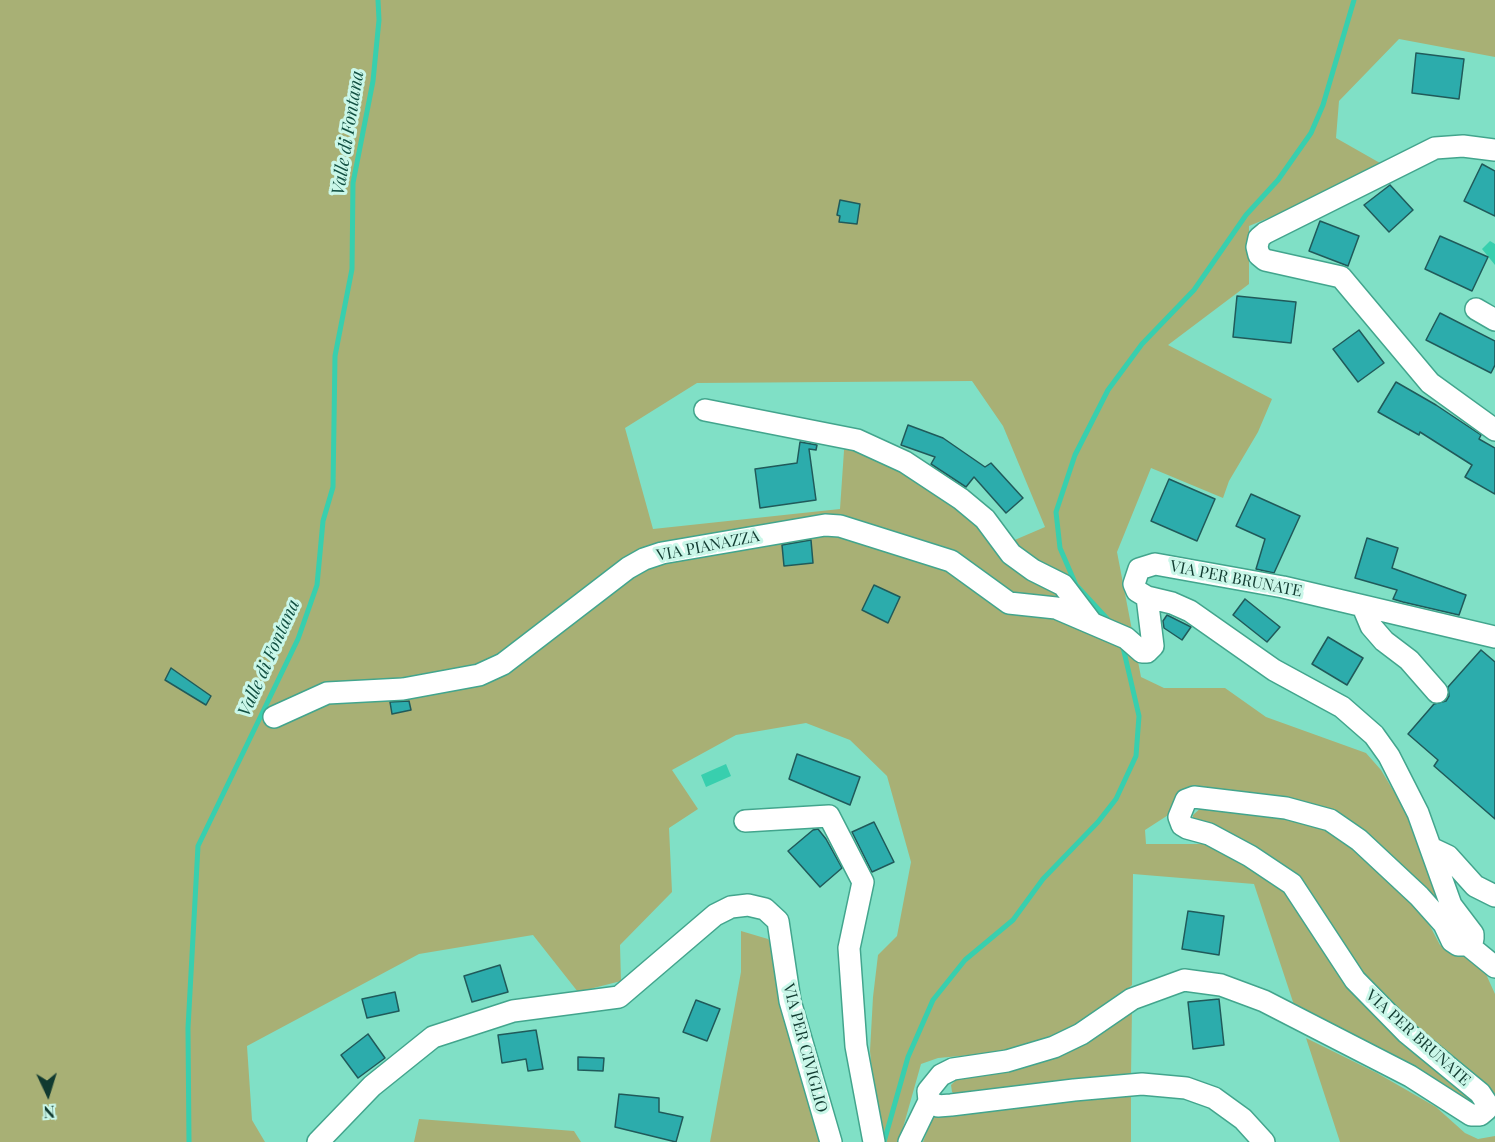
<!DOCTYPE html>
<style>
body{margin:0}
#map{position:relative;width:1495px;height:1142px;overflow:hidden;background:#80e0c6;font-family:"Playfair Display",serif}
canvas{display:block}
.north{position:absolute;left:18px;top:1064px;width:60px;height:60px;-webkit-text-stroke:4px #caf7e9;paint-order:stroke;rotate:176deg;font-size:16px;font-weight:700;line-height:24px;text-align:center;color:#113a30}
.north::after{content:'';display:block;margin:auto;width:21px;height:27px;background:#113a30;clip-path:polygon(50% 0,100% 100%,50% 72%,0 100%)}
</style>
<div id="map">
<canvas width="1495" height="1142"></canvas>
<div class="north">N</div>
</div>
<script>
const ctx = document.querySelector('canvas').getContext('2d');
ctx.lineJoin = 'round';
function paint(path, color) { ctx.fillStyle = color; ctx.fill(path, 'evenodd'); }
const shape = rows => new Path2D(rows.map(r => 'M' + r).join(''));
function strokePath(path, color, width, dash) { ctx.strokeStyle = color; ctx.lineWidth = width; ctx.lineCap = dash ? 'butt' : 'round'; ctx.setLineDash(dash || []); ctx.stroke(path); }
function label(font, color, halo, rows, align = 'center') {
  ctx.font = font + ' "Playfair Display",serif'; ctx.lineWidth = 6; ctx.setLineDash([]); ctx.textBaseline = 'middle'; ctx.strokeStyle = halo; ctx.fillStyle = color; for (const [text, x, y, turn = 0] of rows) {
    ctx.save(); ctx.translate(x, y); ctx.rotate((+turn || 0) * Math.PI / 180); ctx.textAlign = isNaN(turn) ? turn : align; if (halo) ctx.strokeText(text, 0, 0); ctx.fillText(text, 0, 0); ctx.restore();
  }
}
paint(shape([
 [0,0,1495,0,1495,57,1399,39,1339,101,1336,138,1380,163,1307,202,1249,226,1249,284,1168,345,1272,399,1258,432,1229,481,1223,498,1151,468,1117,552,1141,677,1164,688,1225,688,1266,717,1366,753,1381,770,1408,815,1450,918,1364,837,1207,790,1145,830,1146,844,1203,844,1230,855,1283,890,1350,989,1476,1103,1472,1109,1297,1014,1254,884,1133,874,1132,985,1090,1019,1027,1050,938,1058,921,1064,899,1142,885,1142,878,1132,870,1051,873,997,878,955,897,936,911,862,887,776,850,740,806,723,736,735,672,770,698,809,669,828,672,892,620,945,621,981,578,992,533,935,419,954,247,1046,252,1120,265,1142,0,1142],
 [972,381,1003,426,1045,527,1010,542,845,436,840,509,653,529,625,428,697,383],
 [1203,806,1249,808,1328,827,1355,845,1413,904,1430,926,1440,945,1465,957,1485,972,1495,994,1495,1103,1359,978,1298,884,1193,820,1193,815],
 [741,931,768,939,777,952,824,1142,710,1142,741,972],
 [1132,1009,1131,1076,957,1096,952,1092,951,1085,956,1080,991,1072],
 [1306,1038,1377,1073,1436,1107,1465,1133,1478,1139,1495,1136,1495,1142,1340,1142],
 [1131,1087,1131,1142,923,1142,933,1116,1064,1099],
 [419,1119,574,1131,581,1142,414,1142]
]), '#a8b075');
paint(shape([
 [1490,241,1495,244,1495,265,1482,249],
 [726,764,731,776,706,787,701,775]
]), '#38cfae');
strokePath(shape([
 [1112,624,1076,585,1060,548,1056,512,1075,455,1108,390,1142,344,1194,290,1246,215,1278,180,1311,133,1323,105,1354,0],
 [189,1142,188,1028,198,846,298,639,317,585,323,521,333,487,335,356,352,269,353,183,373,81,379,20,378,0],
 [884,1142,908,1057,933,1000,965,960,1013,920,1043,879,1098,822,1116,799,1136,756,1139,716,1122,643]
]), '#38cfae', 5);
const building = shape([
 [1416,53,1464,59,1459,99,1412,93,1416,53],
 [1482,164,1495,171,1495,216,1464,201,1482,164],
 [1390,185,1413,210,1389,232,1364,205,1390,185],
 [840,200,860,204,857,224,839,222,840,216,837,215,840,200],
 [1320,221,1359,236,1348,266,1309,251,1320,221],
 [1440,236,1488,257,1472,291,1425,269,1440,236],
 [1237,296,1296,302,1291,343,1233,337,1237,296],
 [1440,313,1495,341,1495,365,1491,373,1426,340,1440,313],
 [1359,330,1384,363,1358,382,1333,349,1359,330],
 [1396,382,1436,405,1481,435,1479,439,1495,448,1495,494,1465,477,1472,465,1420,432,1419,435,1378,412,1396,382],
 [908,425,943,438,985,467,991,463,1023,498,1006,513,974,477,966,487,931,464,935,457,901,445,908,425],
 [800,442,817,445,816,450,809,449,816,500,760,508,755,469,797,463,800,442],
 [1169,479,1215,499,1197,541,1151,521,1169,479],
 [1251,494,1300,516,1274,573,1256,569,1265,539,1236,526,1251,494],
 [1367,538,1398,548,1392,568,1466,595,1459,615,1403,602,1393,599,1397,590,1355,578,1367,538],
 [811,540,813,563,784,566,782,545,811,540],
 [874,585,900,597,888,623,862,610,874,585],
 [1245,599,1280,627,1267,642,1233,615,1245,599],
 [1167,615,1191,627,1182,640,1164,628,1163,621,1167,615],
 [1328,637,1363,658,1347,685,1312,664,1328,637],
 [1481,650,1495,662,1495,819,1434,766,1438,760,1408,734,1434,704,1446,701,1449,696,1448,687,1481,650],
 [171,668,211,696,206,705,165,680,171,668],
 [409,701,411,710,392,714,390,702,409,701],
 [797,754,860,777,850,805,789,779,797,754],
 [874,822,894,862,872,872,852,832,874,822],
 [818,829,826,839,842,868,820,887,788,851,813,830,818,829],
 [1188,911,1224,916,1219,955,1182,949,1188,911],
 [500,965,508,992,472,1002,464,976,500,965],
 [395,992,399,1011,367,1018,362,999,395,992],
 [1219,999,1224,1045,1193,1049,1188,1002,1219,999],
 [696,1000,720,1009,707,1041,683,1032,696,1000],
 [536,1030,543,1069,528,1071,526,1059,502,1063,498,1035,536,1030],
 [368,1034,385,1058,358,1078,341,1055,368,1034],
 [578,1057,604,1058,603,1071,578,1070,578,1057],
 [619,1094,659,1098,659,1112,683,1117,676,1142,615,1127,619,1094]
]);
paint(building, '#2cacac');
strokePath(building, '#205a5a', 1.5);
const minor = shape([
 [1495,150,1463,146,1435,148,1265,233,1259,238,1257,247,1259,255,1265,260,1341,277,1430,383,1495,430],
 [1476,309,1495,320],
 [705,410,857,440,905,462,961,499,985,519,1011,554,1033,570,1063,585,1091,622],
 [1363,607,1371,626,1384,641,1409,660,1437,692],
 [274,717,327,693,403,689,479,675,503,664,628,568,644,559,662,553,825,525,840,526,951,561,1009,603,1056,608,1126,638,1142,652,1147,652,1153,646,1147,597],
 [745,821,829,816,863,882,849,948,856,1046,874,1142],
 [1431,848,1448,856,1475,886,1495,896],
 [1468,945,1495,967],
 [929,1101,938,1106,951,1105,1074,1090,1142,1084,1186,1088,1214,1098,1243,1119,1264,1142],
 [318,1142,372,1086,433,1037,513,1011,619,997,715,915,731,907,748,905,765,909,778,921,790,1001,831,1142],
 [909,1142,929,1101,928,1091,941,1075,953,1069,1007,1061,1054,1047,1081,1034,1132,999,1184,980,1221,985,1264,1001,1410,1076,1471,1115,1480,1115,1486,1110,1486,1102,1480,1093,1407,1033,1355,980,1292,884,1250,856,1209,834,1187,828,1182,825,1179,817,1186,800,1194,797,1286,808,1330,820,1359,840,1419,896,1444,924,1452,941,1458,945,1468,945,1473,939,1473,934,1451,905,1418,813,1389,756,1374,735,1342,707,1274,670,1190,611,1172,603,1147,597,1137,591,1134,584,1139,569,1155,564,1283,587,1495,637]
]);
strokePath(minor, '#42a58d', 24);
strokePath(minor, '#fff', 21);
label('16px', '#113a30', '#caf7e9', [
 ["VIA PIANAZZA",708,546,-11],
 ["VIA PER BRUNATE",1236,579,11],
 ["VIA PER BRUNATE",1418,1038,42],
 ["VIA PER CIVIGLIO",805,1048,75]
]);
label('italic 18px', '#114f41', '#caf7e9', [
 ["Valle di Fontana",348,133,-81],
 ["Valle di Fontana",269,658,-66]
]);
</script>
